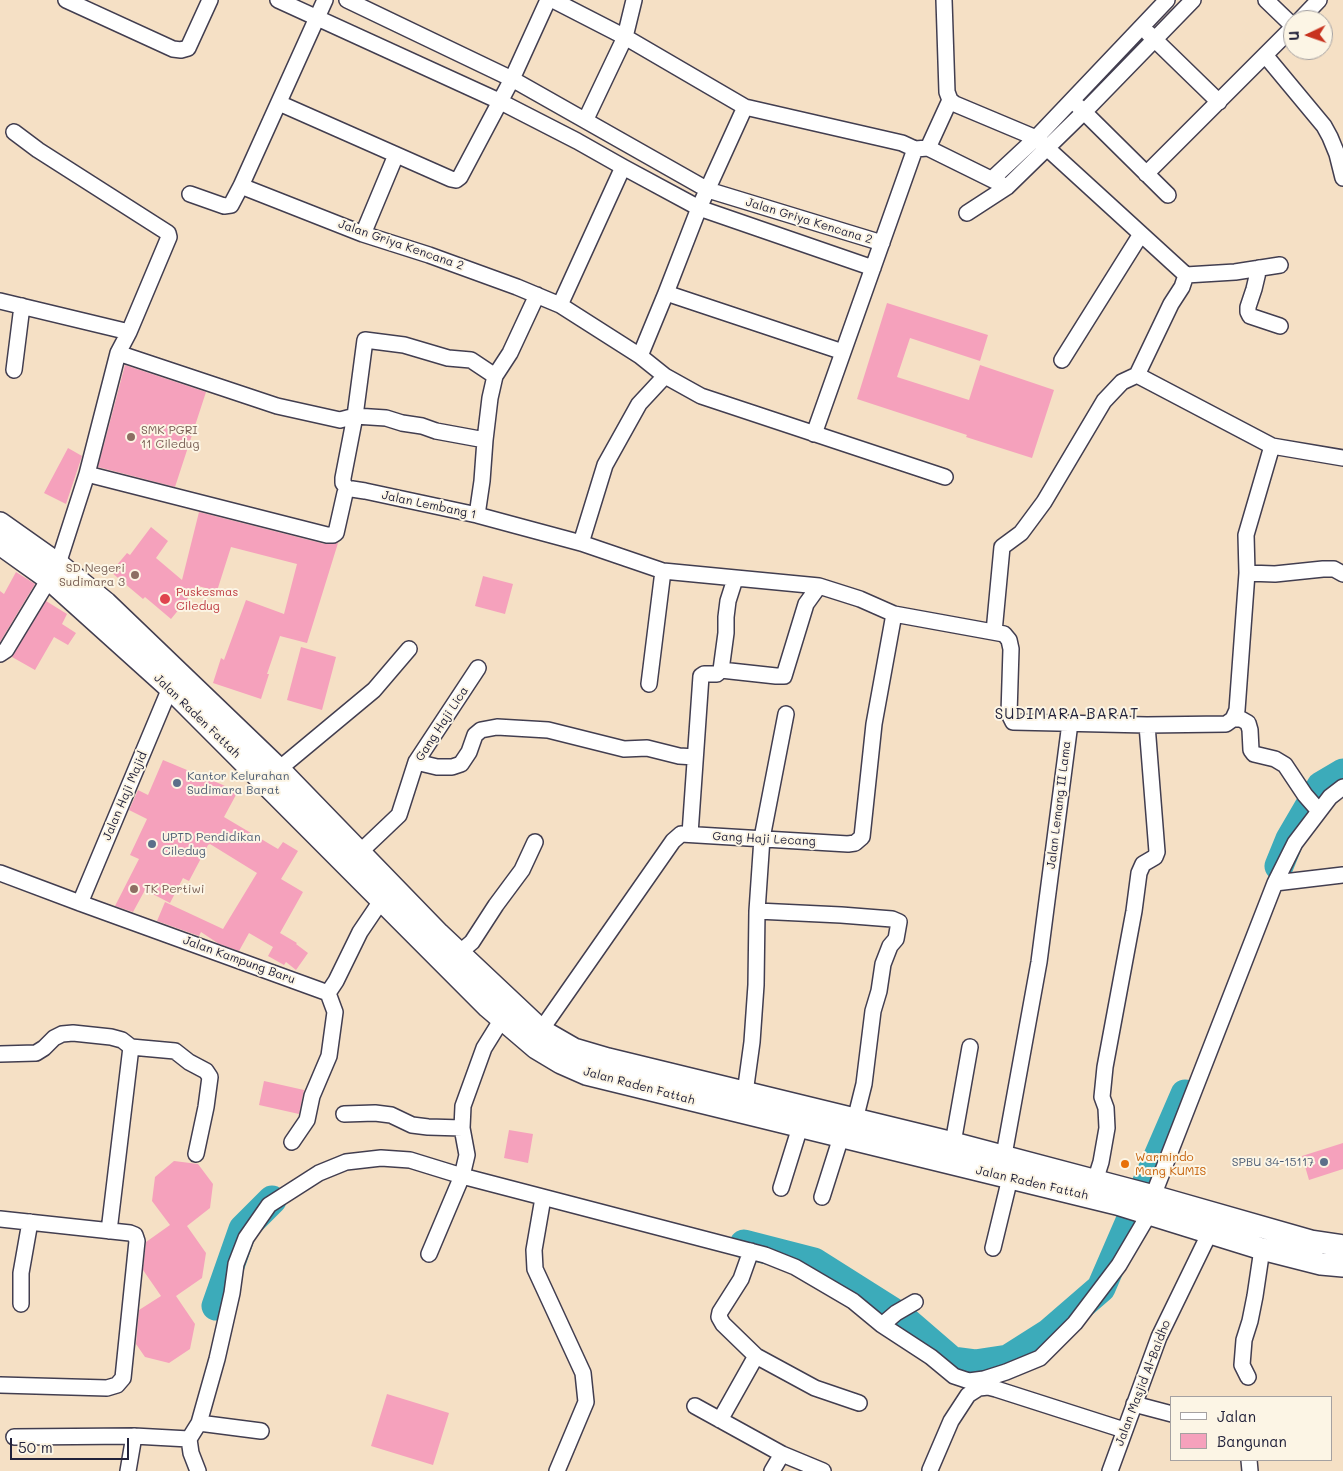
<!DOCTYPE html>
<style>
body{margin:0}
#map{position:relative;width:1343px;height:1471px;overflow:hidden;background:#f5e0c5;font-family:Mali,sans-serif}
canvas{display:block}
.legend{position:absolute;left:1170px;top:1396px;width:162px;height:65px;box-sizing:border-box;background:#fcf5e5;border:1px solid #a5a1a1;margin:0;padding:6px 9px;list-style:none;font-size:15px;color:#22223b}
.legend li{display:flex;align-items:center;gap:10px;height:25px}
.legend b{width:25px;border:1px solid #a5a1a1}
.north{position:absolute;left:1283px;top:10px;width:50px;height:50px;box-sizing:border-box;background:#fcf5e5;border:1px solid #a5a1a1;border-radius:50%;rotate:267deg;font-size:14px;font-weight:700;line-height:20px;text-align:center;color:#22223b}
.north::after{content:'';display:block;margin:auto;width:18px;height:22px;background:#c8321e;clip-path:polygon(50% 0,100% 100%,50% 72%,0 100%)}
.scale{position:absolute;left:10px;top:1438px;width:119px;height:22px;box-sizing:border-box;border:2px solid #22223b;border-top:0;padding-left:6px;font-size:15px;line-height:18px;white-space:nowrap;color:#22223b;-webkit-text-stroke:4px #fcf5e5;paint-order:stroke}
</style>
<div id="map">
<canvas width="1343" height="1471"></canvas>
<ul class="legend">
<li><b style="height:6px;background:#fff"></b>Jalan</li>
<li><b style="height:14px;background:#f5a1bc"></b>Bangunan</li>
</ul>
<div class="north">U</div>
<div class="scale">50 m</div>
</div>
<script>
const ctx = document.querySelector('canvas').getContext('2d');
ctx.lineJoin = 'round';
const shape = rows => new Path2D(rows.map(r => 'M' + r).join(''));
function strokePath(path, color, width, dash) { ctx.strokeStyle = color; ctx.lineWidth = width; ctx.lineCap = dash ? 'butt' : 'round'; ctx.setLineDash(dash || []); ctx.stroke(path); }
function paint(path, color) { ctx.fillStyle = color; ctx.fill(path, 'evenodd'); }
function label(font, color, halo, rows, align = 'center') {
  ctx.font = font + ' Mali,sans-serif'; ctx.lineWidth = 4; ctx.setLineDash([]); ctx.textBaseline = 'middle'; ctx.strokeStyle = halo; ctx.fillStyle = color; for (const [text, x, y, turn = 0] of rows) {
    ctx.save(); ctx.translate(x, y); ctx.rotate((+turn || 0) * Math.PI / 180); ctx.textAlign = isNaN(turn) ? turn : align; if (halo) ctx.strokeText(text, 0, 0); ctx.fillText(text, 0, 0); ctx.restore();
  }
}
strokePath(shape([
 [1279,866,1290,839,1321,786,1343,773],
 [744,1244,814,1262,901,1317,952,1361,975,1364,1008,1359,1049,1333,1101,1288,1185,1094],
 [216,1306,243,1229,272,1200]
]), '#3cabba', 29);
paint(shape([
 [887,303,988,335,980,361,910,338,897,377,969,400,980,365,1054,390,1032,458,966,437,967,435,857,399],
 [125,365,206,392,175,487,98,467],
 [68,448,82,456,66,504,44,493],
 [199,512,325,544,338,543,307,643,280,636,267,674,269,674,261,699,213,683,221,658,224,660,246,600,284,614,297,564,231,547,217,591,198,586,171,619,145,597,143,599,111,572,127,553,130,555,151,527,168,541,156,558,182,580],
 [16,572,35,584,0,642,0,591,4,594],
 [483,576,513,584,505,614,475,606],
 [46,601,67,614,62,624,76,633,68,645,54,637,35,670,12,657],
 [301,647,336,657,322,710,287,700],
 [163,760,223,785,237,793,224,817,278,849,283,842,298,851,281,879,303,892,280,933,297,943,296,944,308,953,296,970,286,962,284,965,268,956,273,947,249,933,239,951,219,944,201,932,199,936,157,921,165,902,223,929,257,873,210,844,208,845,189,881,183,878,170,903,145,890,133,912,115,906,139,859,130,855,147,819,129,810,138,790,148,795],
 [264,1081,304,1090,299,1114,259,1105],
 [509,1130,533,1134,528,1163,504,1158],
 [1343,1143,1343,1169,1309,1180,1302,1156],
 [174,1161,198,1164,213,1184,210,1208,187,1226,206,1253,202,1278,176,1296,195,1324,190,1349,169,1363,145,1357,136,1344,139,1310,161,1296,143,1270,146,1242,170,1225,152,1201,155,1177],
 [387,1394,449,1413,433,1465,371,1446]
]), '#f5a1bc');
const street = shape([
 [66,0,173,49,181,50,188,48,210,0],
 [278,0,499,101,577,141,623,167,699,208,873,268],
 [347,0,512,79,708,190,882,243],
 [553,0,625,37,745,107,902,143,915,149,928,148,1007,187],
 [944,0,947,92,950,100,955,104,1036,138,1186,275,1235,272,1280,265],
 [1266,0,1293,26],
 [1300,20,1319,0],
 [1148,33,1219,102],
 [1265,55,1324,126,1330,137,1337,154,1343,178],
 [279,103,451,179,456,180,460,177,512,79,548,0],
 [1078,106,1168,195],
 [586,119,625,37,634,0],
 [14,132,38,150,168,233,169,237,129,332,118,353],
 [928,148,950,100],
 [1146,174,1293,27],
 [992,179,1036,138,1167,0],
 [241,186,363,234,429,255,517,287,560,305,640,356,665,376,701,396,945,477],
 [190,194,224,206,231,205,241,186,325,0],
 [967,213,1007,187,1086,110,1193,0],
 [363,234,396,155],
 [1259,268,1254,289,1248,307,1248,312,1250,316,1280,326],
 [666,293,843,352],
 [0,301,129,332],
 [560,305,623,167],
 [640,356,666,293,699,208,745,107],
 [1062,360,1141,234],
 [14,370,22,306],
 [1137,375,1272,446,1343,458],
 [814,434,915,149],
 [87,474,118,353,277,406,340,420,355,416,386,418,402,423,422,426,436,431,485,440],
 [348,490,343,483,343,478,355,416,365,340,404,345,448,358,471,360,495,376],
 [477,515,482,481,485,440,490,398,495,376,510,353,537,295],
 [581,543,605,465,639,404,665,376],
 [58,564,87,474,327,535,333,535,336,533,345,493,348,490,352,489,365,491,477,515,514,525,581,543,663,571,819,586,860,599,894,614,1004,634,1009,640,1011,649,1009,714,1013,722,1147,725,1226,724,1233,719,1237,710,1247,573,1246,535,1272,446],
 [1247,573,1275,574,1323,569,1334,569,1343,574],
 [994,632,1002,547,1021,533,1044,502,1104,401,1122,382,1137,375,1171,304,1182,287,1186,275],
 [0,654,6,650,49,579],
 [721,670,776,676,784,676,806,604,819,586],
 [649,684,663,571],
 [1233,719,1241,719,1248,723,1250,730,1251,750,1254,754,1275,759,1285,765,1305,795,1319,811],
 [416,762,437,767,452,767,461,764,469,752,475,735,481,730,497,727,548,730,624,749,647,748,679,756,695,757],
 [279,769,374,690,409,649],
 [690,834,701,676,704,674,717,674,721,670,726,633,726,617,728,601,735,579],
 [359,853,399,815,416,762,478,668],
 [0,873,80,903,328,993,335,1012,329,1056,312,1096,307,1120,292,1142],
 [1275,883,1343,875],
 [80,903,170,688],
 [757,911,841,915,892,919,899,922,896,939,890,946,883,964,879,991,873,1011,864,1084,855,1120],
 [459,953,472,942,496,905,522,870,535,842],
 [328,993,336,981,360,932,381,901],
 [541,1030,673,841,681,834,848,844,855,843,862,837,874,724,894,614],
 [0,1054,36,1053,44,1048,54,1038,62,1034,73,1033,111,1037,122,1040,131,1047,175,1051,189,1062,206,1071,210,1077,206,1107,196,1154],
 [745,1093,752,1042,756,985,757,911,762,838,786,714],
 [344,1114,375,1113,391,1115,412,1125,428,1127,462,1128],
 [953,1143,970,1047],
 [1002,1166,1039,962,1070,723],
 [1095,1181,1101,1162,1107,1128,1106,1108,1102,1097,1105,1067,1134,911,1139,873,1143,864,1155,857,1157,852,1147,725],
 [781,1188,800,1127],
 [1153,1196,1275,883,1295,843,1330,797,1343,787],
 [822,1197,841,1137],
 [543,1198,534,1250,535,1269,583,1373,586,1402,557,1471],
 [0,1219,130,1233,135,1235,137,1241,123,1378,117,1385,107,1388,0,1385],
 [109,1231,131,1047],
 [993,1248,1010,1178],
 [751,1251,741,1279,720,1312,719,1317,723,1324,756,1356,815,1388,859,1403],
 [429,1254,462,1176,467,1155,462,1128,463,1106,484,1048,502,1019],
 [21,1304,21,1273,30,1222],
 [882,1325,896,1313,915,1302],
 [1248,1377,1242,1365,1244,1340,1250,1321,1255,1296,1262,1249],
 [1134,1404,1172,1414],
 [695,1406,782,1454,823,1471],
 [720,1420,756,1356],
 [199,1423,261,1431],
 [14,1437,134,1436,189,1439],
 [1249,1460,1250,1471],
 [930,1470,951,1421,968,1395,979,1388,988,1387,996,1389,1124,1430],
 [128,1471,134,1436],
 [198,1471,191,1453,189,1439,199,1423,217,1359,232,1293,236,1264,246,1238,269,1205,319,1173,346,1162,381,1158,410,1160,462,1176,765,1255,795,1267,853,1301,882,1325,931,1357,954,1376,969,1381,984,1379,1006,1372,1040,1358,1075,1323,1119,1265,1149,1214],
 [772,1471,782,1454],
 [1110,1471,1159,1337,1214,1224]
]);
const secondary = shape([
 [0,523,58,564,106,603,279,769,439,934,541,1030,574,1049,608,1059,953,1143,1146,1194,1311,1241,1343,1246],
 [0,544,49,579,170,688,488,1007,536,1048,561,1063,586,1074,1117,1204,1262,1249,1321,1264,1343,1266]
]);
strokePath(street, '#423e50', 18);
strokePath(secondary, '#423e50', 24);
strokePath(street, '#fff', 15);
strokePath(secondary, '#fff', 21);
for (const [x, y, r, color] of [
 [131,437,5,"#8d6e63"],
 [135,575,5,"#8d6e63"],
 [165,599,6,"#e0444e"],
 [177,783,5,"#5c6f8a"],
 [152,844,5,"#5c6f8a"],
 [134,889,5,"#8d6e63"],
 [1324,1162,5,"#5c6f8a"],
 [1125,1164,5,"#e8710a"]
]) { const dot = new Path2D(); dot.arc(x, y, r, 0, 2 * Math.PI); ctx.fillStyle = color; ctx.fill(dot); strokePath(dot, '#fcf5e5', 2); }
label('12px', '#22223b', '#fcf5e5', [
 ["Jalan Griya Kencana 2",809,221,17],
 ["Jalan Griya Kencana 2",401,245,19],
 ["Jalan Lembang 1",429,505,12],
 ["Jalan Raden Fattah",197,716,44],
 ["Gang Haji Lica",442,724,-57],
 ["Jalan Haji Majid",125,796,-67],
 ["Jalan Lemang II Lama",1059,805,-83],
 ["Gang Haji Lecang",764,839,3],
 ["Jalan Kampung Baru",239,960,20],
 ["Jalan Raden Fattah",639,1086,15],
 ["Jalan Raden Fattah",1032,1183,13],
 ["Jalan Masjid Al-Baidho",1143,1383,-69]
]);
label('12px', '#785e54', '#fcf5e5', [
 ["SMK PGRI",141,430],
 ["11 Ciledug",141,444],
 ["SD Negeri",125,568,"right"],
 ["Sudimara 3",125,582,"right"],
 ["TK Pertiwi",144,889]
], 'left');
label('12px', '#be3a42', '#fcf5e5', [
 ["Puskesmas",176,592],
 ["Ciledug",176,606]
], 'left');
label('12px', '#4e5e75', '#fcf5e5', [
 ["Kantor Kelurahan",187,776],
 ["Sudimara Barat",187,790],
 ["UPTD Pendidikan",162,837],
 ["Ciledug",162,851],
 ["SPBU 34-15117",1314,1162,"right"]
], 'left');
label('12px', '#c56008', '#fcf5e5', [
 ["Warmindo",1135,1157],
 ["Mang KUMIS",1135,1171]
], 'left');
ctx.letterSpacing = '1px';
label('15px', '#22223b', '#fcf5e5', [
 ["SUDIMARA BARAT",1067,714]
]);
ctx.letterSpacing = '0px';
</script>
